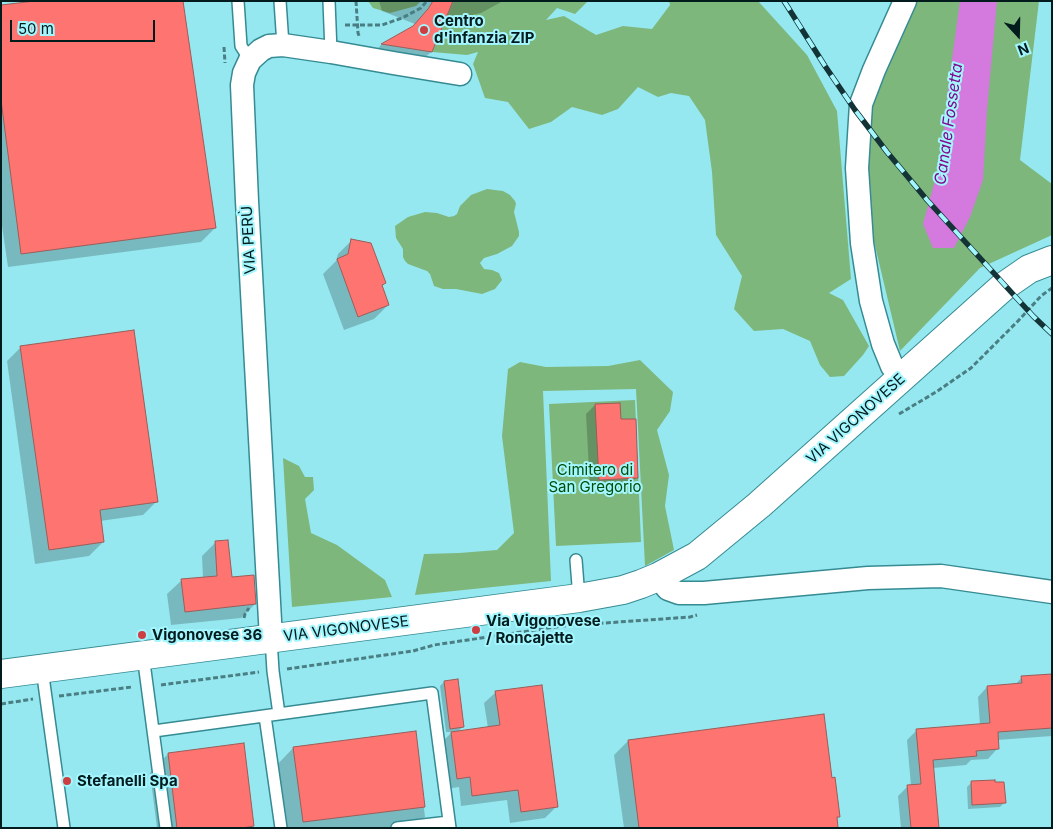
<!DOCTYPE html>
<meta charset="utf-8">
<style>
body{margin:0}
#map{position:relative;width:1053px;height:829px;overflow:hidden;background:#96e8f0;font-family:Inter,sans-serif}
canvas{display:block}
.frame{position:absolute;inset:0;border:2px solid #021c1e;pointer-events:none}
.north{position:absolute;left:993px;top:10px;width:50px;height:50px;-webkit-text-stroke:4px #a3f6fe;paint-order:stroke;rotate:159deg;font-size:14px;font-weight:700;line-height:20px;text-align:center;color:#021c1e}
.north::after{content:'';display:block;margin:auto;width:18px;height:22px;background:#021c1e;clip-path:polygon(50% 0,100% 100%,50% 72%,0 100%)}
.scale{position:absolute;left:10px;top:20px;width:145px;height:22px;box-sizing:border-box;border:2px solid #021c1e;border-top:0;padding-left:6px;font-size:15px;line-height:18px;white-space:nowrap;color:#021c1e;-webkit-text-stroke:4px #a3f6fe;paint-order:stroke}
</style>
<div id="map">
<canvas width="1053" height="829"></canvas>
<div class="frame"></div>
<div class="north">N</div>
<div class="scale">50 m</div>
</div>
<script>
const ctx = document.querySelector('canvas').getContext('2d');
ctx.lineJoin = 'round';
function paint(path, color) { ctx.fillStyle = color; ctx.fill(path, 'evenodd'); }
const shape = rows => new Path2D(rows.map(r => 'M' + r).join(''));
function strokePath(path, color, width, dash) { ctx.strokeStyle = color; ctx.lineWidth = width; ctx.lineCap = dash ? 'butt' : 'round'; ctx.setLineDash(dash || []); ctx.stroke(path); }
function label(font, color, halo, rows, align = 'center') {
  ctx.font = font + ' Inter,sans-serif'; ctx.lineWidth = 4; ctx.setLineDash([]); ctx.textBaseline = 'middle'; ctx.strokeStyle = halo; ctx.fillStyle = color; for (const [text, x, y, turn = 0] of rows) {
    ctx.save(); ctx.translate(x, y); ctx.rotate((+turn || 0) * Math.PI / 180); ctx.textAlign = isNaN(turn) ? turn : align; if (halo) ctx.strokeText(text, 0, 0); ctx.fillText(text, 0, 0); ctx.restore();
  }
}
paint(shape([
 [368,1,421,1,416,6,390,13,373,8],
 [474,1,588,1,575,14,557,8,546,20,564,16,596,35,623,26,652,29,670,5,669,1,758,1,807,55,837,111,851,279,829,293,843,300,869,346,863,355,844,376,830,377,820,365,810,341,783,329,754,331,734,309,742,276,716,235,712,172,705,120,689,96,671,93,658,97,638,87,618,109,602,115,572,107,551,122,529,129,508,102,485,98,473,64,478,52,467,55,432,52,453,2],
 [914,1,1039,1,1020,160,1052,184,1052,235,980,268,900,351,868,216,864,107],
 [487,189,503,191,510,195,515,201,516,204,514,212,519,232,519,236,512,246,497,254,484,258,480,263,484,269,492,270,499,273,502,280,495,289,482,294,456,289,443,289,434,286,430,274,427,271,408,264,405,261,403,257,403,249,396,238,395,226,408,217,425,212,437,213,449,217,454,216,457,214,460,206,471,195],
 [640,360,673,392,670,411,657,430,669,475,665,506,674,550,645,566,636,389,543,391,551,581,415,595,424,554,459,553,497,550,514,533,502,436,508,369,520,362,546,367,608,366],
 [635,400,641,542,556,546,549,404],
 [283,458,299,466,305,477,313,477,314,490,305,499,311,533,337,545,385,580,392,597,292,607]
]), '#7eb77c');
paint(shape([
 [960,1,997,1,987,110,983,180,970,217,954,248,933,248,923,224,942,155,948,88]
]), '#d479dd');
paint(shape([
 [379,1,503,1,481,13,449,20,444,20,431,52,412,70,364,63,381,45,410,29,415,24,382,11],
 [1,7,215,228,201,242,8,267,1,219],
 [352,240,385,283,381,287,388,305,374,319,344,330,323,274,336,261,338,254],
 [21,347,157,501,143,515,100,521,103,542,89,556,35,564,7,361],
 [595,405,620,421,637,477,628,486,590,488,586,414],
 [216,542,231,578,255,604,241,618,171,625,167,594,182,580,203,578,202,556],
 [1052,675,1052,736,997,740,997,749,988,759,971,760,966,765,933,768,938,828,901,828,898,796,908,786,911,786,907,740,916,731,980,725,978,697,987,687,1015,685,1022,677],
 [444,682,463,727,457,732,488,728,484,703,496,692,556,807,545,818,510,823,507,800,461,806,459,787,446,789,440,744,452,732,446,732,440,686],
 [415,733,425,817,414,828,283,828,275,767,293,748],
 [628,741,831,779,839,816,836,819,837,828,624,828,614,755],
 [168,754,253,826,251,828,157,828,150,773],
 [971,783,1004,803,1000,807,968,809,967,787]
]), '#0003');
const building = shape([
 [35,1,183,1,216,228,21,254,1,100,1,5,35,1],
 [433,1,453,1,432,52,381,44,413,26,428,9,433,1],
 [351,239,371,243,386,283,382,285,389,305,358,317,337,259,348,254,351,239],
 [134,330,158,502,100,510,104,542,49,550,20,346,134,330],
 [620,403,621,419,636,419,638,478,599,480,595,404,620,403],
 [228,540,232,577,254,575,256,604,185,612,181,579,217,576,215,541,228,540],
 [1052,674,1052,728,998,732,999,749,976,751,977,756,933,760,939,828,911,828,907,785,921,784,916,729,990,723,987,686,1022,683,1021,676,1052,674],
 [458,679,464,727,450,729,444,681,458,679],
 [542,685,558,807,521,812,518,790,472,796,470,777,457,779,451,732,500,725,495,691,542,685],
 [824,714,832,778,835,777,840,817,837,817,838,828,639,828,628,740,824,714],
 [416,731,425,807,303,822,293,747,416,731],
 [244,743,254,826,242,828,177,828,168,753,244,743],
 [995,780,995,782,1004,782,1006,803,972,805,971,781,995,780]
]);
paint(building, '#fe7470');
strokePath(building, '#9a5d59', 1);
const service = shape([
 [238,1,241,46,250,60],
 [280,1,283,45],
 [329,1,331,52],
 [576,560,579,598],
 [271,639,273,671,279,714],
 [143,655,166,828],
 [42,669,64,828],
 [265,716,281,828],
 [154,731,432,693,450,828],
 [397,828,449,822]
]);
const minor = shape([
 [902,377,892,366,883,344,871,301,862,243,857,168,861,104,874,70,905,1],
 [658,577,668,589,679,593,704,593,868,578,941,576,1052,592],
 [271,639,247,201,242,85,244,73,250,60,261,50,269,46,283,45,331,52,393,63,460,74]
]);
const secondary = shape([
 [1,674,579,598,623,590,641,584,658,577,697,556,759,505,1003,287,1029,269,1052,260]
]);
strokePath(service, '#368b93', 14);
strokePath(minor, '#368b93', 25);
strokePath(secondary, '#368b93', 30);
strokePath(shape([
 [356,1,358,33,360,38],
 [345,25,382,25,402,18,421,8,427,1],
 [224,47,225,63],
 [899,414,936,392,971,368,1018,321,1041,296,1052,288],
 [244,618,245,614,249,608],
 [287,669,413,651,434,645,562,626,690,617,697,615],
 [161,685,259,672],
 [59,696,132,687],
 [1,704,33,699]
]), '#497e83', 3, [5, 2.5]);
strokePath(service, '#fff', 11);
strokePath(minor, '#fff', 22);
strokePath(secondary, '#fff', 28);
const rail = shape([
 [784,1,825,66,855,110,887,152,927,200,1033,316,1052,334]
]);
strokePath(rail, '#133336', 5.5);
strokePath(rail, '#a3f6fe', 4, [11]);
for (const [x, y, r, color] of [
 [424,30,5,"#cd3d41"],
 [476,630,5,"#cd3d41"],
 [142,635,5,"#cd3d41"],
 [67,781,5,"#cd3d41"]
]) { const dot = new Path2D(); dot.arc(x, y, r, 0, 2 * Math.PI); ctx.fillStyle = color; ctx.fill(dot); strokePath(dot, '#a3f6fe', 2); }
label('bold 15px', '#021c1e', '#a3f6fe', [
 ["Centro",434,21],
 ["d'infanzia ZIP",434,38],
 ["Via Vigonovese",486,621],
 ["/ Roncajette",486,638],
 ["Vigonovese 36",152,635],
 ["Stefanelli Spa",77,781]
], 'left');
label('15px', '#021c1e', '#a3f6fe', [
 ["VIA PERÙ",249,240,-93],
 ["VIA VIGONOVESE",856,419,-42],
 ["VIA VIGONOVESE",346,629,-7]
]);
label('15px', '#004d08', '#a3f6fe', [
 ["Cimitero di",595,470],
 ["San Gregorio",595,487]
]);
label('italic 16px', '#81078d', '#a3f6fe', [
 ["Canale Fossetta",949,124,-82]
]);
</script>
